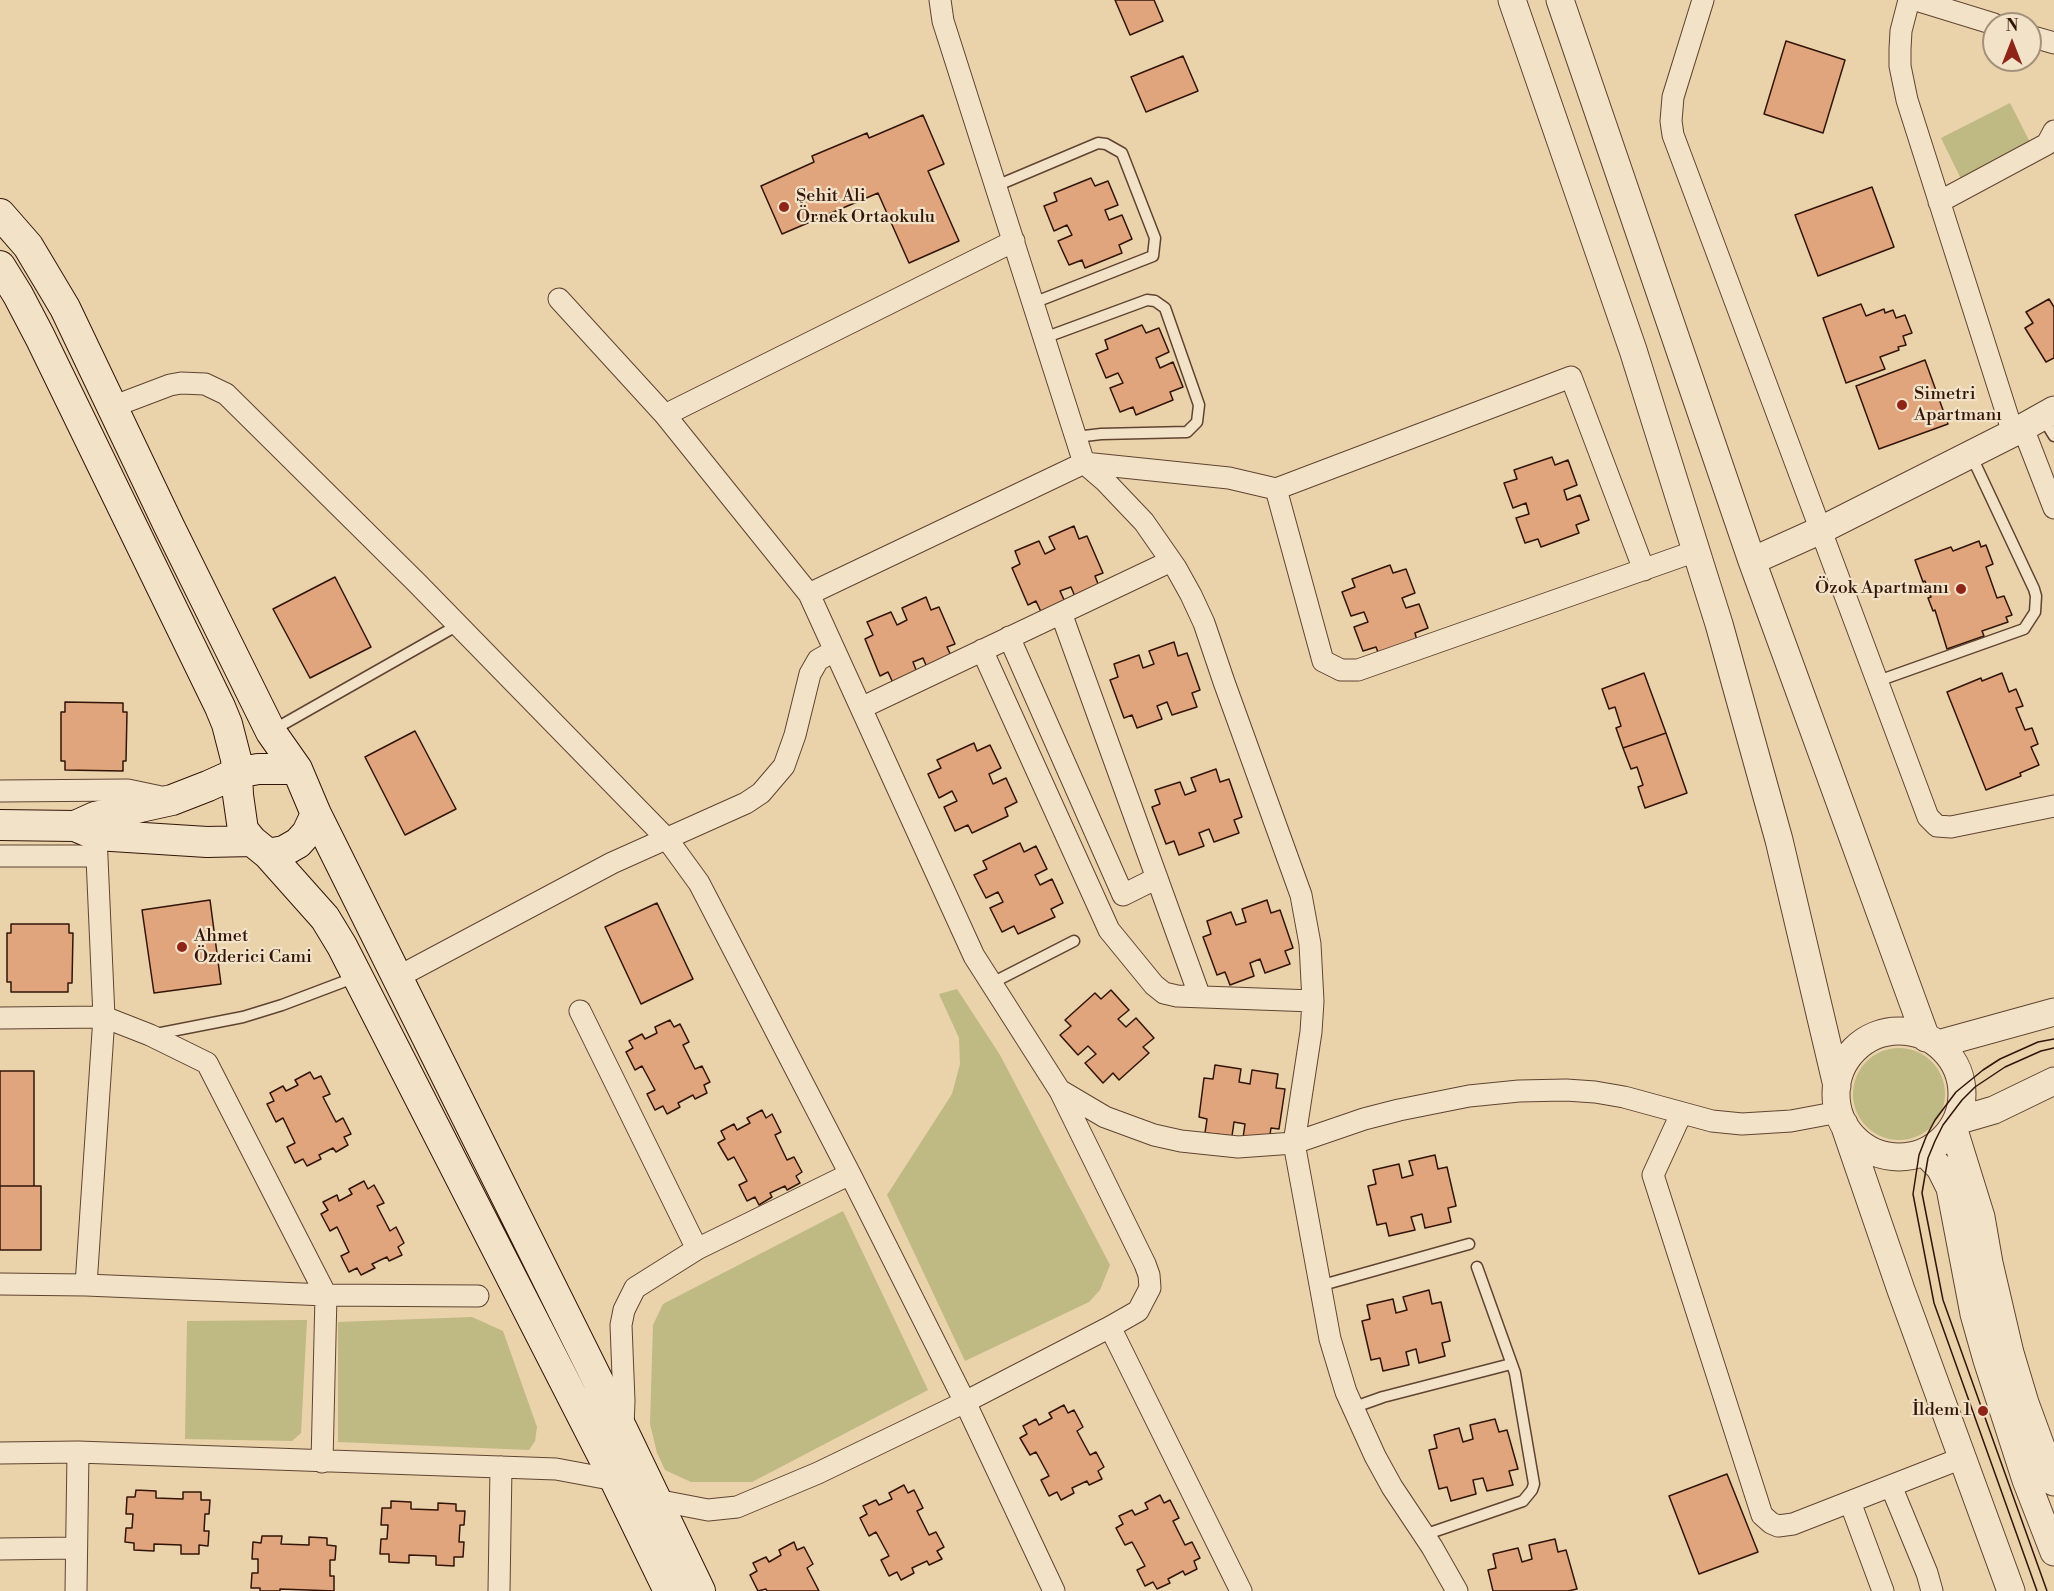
<!DOCTYPE html>
<meta charset="utf-8">
<style>
body{margin:0}
#map{position:relative;width:2054px;height:1591px;overflow:hidden;background:#ead2ab;font-family:"Libre Bodoni",serif}
canvas{display:block}
.north{position:absolute;left:1982px;top:12px;width:60px;height:60px;box-sizing:border-box;background:#f1e2c8;border:2px solid #a5907b;border-radius:50%;rotate:0deg;font-size:16px;font-weight:700;line-height:24px;text-align:center;color:#321508}
.north::after{content:'';display:block;margin:auto;width:21px;height:27px;background:#8f2418;clip-path:polygon(50% 0,100% 100%,50% 72%,0 100%)}
</style>
<div id="map">
<canvas width="2054" height="1591"></canvas>
<div class="north">N</div>
</div>
<script>
const ctx = document.querySelector('canvas').getContext('2d');
ctx.lineJoin = 'round';
function paint(path, color) { ctx.fillStyle = color; ctx.fill(path, 'evenodd'); }
const shape = rows => new Path2D(rows.map(r => 'M' + r).join(''));
function strokePath(path, color, width, dash) { ctx.strokeStyle = color; ctx.lineWidth = width; ctx.lineCap = dash ? 'butt' : 'round'; ctx.setLineDash(dash || []); ctx.stroke(path); }
function label(font, color, halo, rows, align = 'center') {
  ctx.font = font + ' "Libre Bodoni",serif'; ctx.lineWidth = 4.5; ctx.setLineDash([]); ctx.textBaseline = 'middle'; ctx.strokeStyle = halo; ctx.fillStyle = color; for (const [text, x, y, turn = 0] of rows) {
    ctx.save(); ctx.translate(x, y); ctx.rotate((+turn || 0) * Math.PI / 180); ctx.textAlign = isNaN(turn) ? turn : align; if (halo) ctx.strokeText(text, 0, 0); ctx.fillText(text, 0, 0); ctx.restore();
  }
}
paint(shape([
 [2010,103,2035,152,1965,187,1941,138],
 [957,989,1000,1055,1110,1265,1100,1290,1089,1302,965,1361,887,1195,952,1094,960,1064,959,1038,939,994],
 '1853 1094a46 46 0 1 1 92 0a46 46 0 1 1-92 0Z',
 [843,1211,928,1390,752,1482,691,1482,665,1470,657,1453,650,1424,653,1325,663,1304],
 [472,1317,503,1331,537,1427,535,1441,529,1450,338,1442,338,1322],
 [307,1320,301,1433,292,1441,185,1439,187,1321]
]), '#bfb983');
const building = shape([
 [1115,0,1154,0,1163,21,1130,35,1115,0],
 [1786,41,1845,60,1823,133,1764,114,1786,41],
 [1183,56,1198,91,1146,112,1131,77,1183,56],
 [923,115,944,164,928,171,959,241,909,263,878,193,782,234,761,186,814,162,812,156,867,133,869,138,923,115],
 [1091,178,1095,186,1108,181,1118,205,1105,210,1109,220,1122,215,1132,239,1119,245,1122,253,1085,268,1082,260,1069,265,1058,241,1072,235,1067,225,1054,231,1044,206,1057,201,1054,193,1091,178],
 [1872,187,1894,247,1818,276,1795,215,1872,187],
 [2049,299,2054,307,2054,358,2046,362,2025,328,2033,323,2026,312,2049,299],
 [1861,304,1866,316,1884,309,1885,313,1893,310,1896,318,1905,315,1912,333,1903,336,1906,345,1898,347,1899,350,1880,357,1885,369,1846,383,1823,318,1861,304],
 [1142,325,1146,333,1159,328,1169,352,1156,358,1160,368,1173,362,1183,387,1170,392,1173,400,1136,415,1133,407,1120,412,1110,388,1123,383,1118,373,1106,378,1096,354,1108,349,1105,340,1142,325],
 [1925,360,1948,424,1879,449,1856,386,1925,360],
 [1552,457,1555,465,1568,460,1577,485,1564,490,1567,500,1580,495,1589,520,1576,525,1579,533,1541,547,1538,539,1525,543,1516,518,1529,514,1526,503,1513,508,1504,483,1517,479,1514,470,1552,457],
 [1074,526,1079,539,1087,536,1103,573,1095,576,1100,589,1076,599,1071,587,1060,591,1066,604,1042,614,1036,601,1028,605,1012,568,1020,564,1015,551,1039,541,1045,554,1055,549,1049,537,1074,526],
 [1979,541,1981,547,1986,545,1993,564,1986,567,1997,598,2004,596,2012,615,2006,617,2008,622,1982,631,1984,636,1947,649,1935,610,1933,611,1928,598,1931,597,1925,581,1923,582,1915,560,1951,547,1953,551,1979,541],
 [1390,565,1393,573,1406,569,1415,593,1402,598,1406,608,1419,604,1428,628,1415,633,1417,641,1379,655,1376,647,1363,651,1354,627,1368,622,1364,612,1351,616,1342,592,1355,587,1352,579,1390,565],
 [335,577,371,647,310,678,273,609,335,577],
 [926,597,931,610,939,607,955,644,947,647,953,660,928,670,923,658,913,662,918,675,894,685,888,672,880,676,865,639,873,635,867,622,891,612,897,625,907,620,902,608,926,597],
 [1174,642,1178,656,1187,653,1200,690,1192,693,1197,707,1172,715,1167,702,1157,706,1162,719,1137,728,1132,715,1124,718,1110,680,1118,677,1114,664,1139,655,1143,668,1154,664,1149,651,1174,642],
 [1644,673,1666,733,1623,748,1616,728,1621,726,1615,707,1609,709,1602,689,1644,673],
 [2002,673,2009,692,2016,689,2023,706,2016,708,2025,730,2032,728,2038,744,2031,747,2039,765,2020,773,2021,776,1986,790,1947,692,1981,678,1982,681,2002,673],
 [65,702,123,703,123,712,127,712,126,761,123,761,123,771,65,770,65,761,61,761,61,712,65,712,65,702],
 [415,731,456,809,405,835,365,757,415,731],
 [1666,733,1687,793,1645,808,1638,787,1643,785,1637,767,1631,769,1623,748,1666,733],
 [974,743,977,751,990,745,1001,768,989,774,993,784,1006,778,1017,802,1005,808,1008,816,972,833,968,825,955,831,944,807,957,801,952,791,939,798,928,774,941,768,937,760,974,743],
 [1216,769,1220,782,1229,779,1242,817,1234,820,1239,833,1214,842,1209,829,1199,833,1204,846,1179,855,1174,841,1166,844,1152,807,1160,804,1155,790,1180,782,1185,795,1196,791,1191,778,1216,769],
 [1020,843,1024,852,1036,846,1047,869,1035,875,1040,885,1052,879,1063,903,1051,909,1055,917,1018,934,1014,926,1002,932,990,908,1003,902,998,892,986,898,974,875,987,869,983,861,1020,843],
 [210,900,221,984,154,993,142,910,210,900],
 [1267,900,1271,913,1280,910,1293,948,1285,951,1290,964,1265,973,1260,959,1250,963,1254,976,1230,985,1225,972,1217,975,1203,937,1211,934,1207,921,1231,912,1236,925,1246,922,1242,909,1267,900],
 [657,903,693,979,641,1004,605,927,657,903],
 [11,924,69,924,69,933,73,933,72,983,68,983,68,992,11,992,11,982,7,982,7,933,11,933,11,924],
 [1111,990,1129,1010,1118,1019,1126,1027,1136,1018,1154,1038,1143,1047,1149,1053,1119,1080,1113,1073,1103,1083,1085,1063,1096,1054,1088,1046,1078,1055,1060,1035,1071,1026,1065,1020,1095,993,1101,999,1111,990],
 [670,1020,674,1027,680,1024,689,1042,683,1045,695,1069,702,1066,710,1082,704,1085,707,1093,695,1099,693,1095,678,1103,680,1107,667,1114,663,1106,655,1110,647,1094,655,1090,642,1066,635,1070,626,1052,633,1048,629,1041,642,1034,645,1039,657,1033,655,1027,670,1020],
 [1215,1065,1241,1069,1239,1082,1250,1084,1252,1070,1278,1074,1276,1088,1285,1089,1279,1129,1271,1128,1269,1141,1243,1138,1245,1124,1234,1122,1232,1136,1205,1133,1207,1119,1199,1117,1204,1078,1213,1079,1215,1065],
 [0,1071,34,1071,34,1186,0,1186,0,1071],
 [310,1072,314,1079,321,1076,330,1094,323,1097,336,1122,343,1118,351,1134,344,1137,348,1145,336,1152,333,1148,319,1155,321,1159,307,1166,303,1159,295,1163,287,1147,295,1143,283,1118,276,1122,267,1104,274,1101,270,1093,283,1086,286,1091,298,1085,295,1080,310,1072],
 [762,1110,766,1118,772,1114,781,1132,775,1135,787,1160,794,1157,802,1172,796,1176,800,1183,787,1190,785,1186,770,1193,772,1197,759,1205,755,1197,747,1201,739,1185,747,1181,734,1157,728,1160,718,1143,725,1139,721,1131,734,1124,737,1130,750,1123,747,1118,762,1110],
 [1435,1155,1438,1169,1447,1167,1456,1206,1448,1208,1451,1222,1425,1228,1422,1214,1411,1217,1415,1230,1389,1236,1386,1223,1377,1225,1368,1186,1376,1184,1373,1170,1399,1164,1402,1178,1413,1175,1409,1161,1435,1155],
 [364,1181,368,1189,374,1185,384,1203,377,1206,390,1231,396,1227,404,1243,398,1247,402,1255,389,1261,387,1257,372,1264,375,1268,361,1275,357,1268,349,1272,341,1256,349,1252,337,1227,330,1231,321,1214,328,1210,323,1202,337,1195,339,1201,352,1194,349,1189,364,1181],
 [0,1186,41,1186,41,1250,0,1250,0,1186],
 [1429,1290,1432,1304,1441,1302,1450,1341,1442,1343,1445,1356,1419,1363,1416,1349,1406,1352,1409,1365,1383,1371,1380,1358,1371,1360,1362,1321,1370,1319,1367,1305,1393,1299,1396,1313,1407,1310,1403,1297,1429,1290],
 [1064,1405,1068,1413,1074,1410,1083,1427,1077,1431,1090,1455,1096,1452,1104,1467,1098,1471,1102,1479,1089,1485,1087,1481,1072,1488,1074,1493,1061,1500,1057,1492,1049,1496,1041,1480,1049,1476,1036,1452,1030,1455,1020,1438,1027,1434,1023,1426,1036,1419,1039,1425,1052,1418,1049,1413,1064,1405],
 [1495,1419,1499,1432,1507,1430,1518,1469,1509,1471,1513,1485,1487,1491,1483,1478,1473,1480,1476,1494,1451,1501,1447,1487,1439,1489,1429,1450,1437,1448,1434,1435,1459,1428,1463,1442,1473,1439,1470,1425,1495,1419],
 [1727,1474,1758,1552,1699,1574,1669,1496,1727,1474],
 [904,1485,908,1493,914,1490,923,1508,917,1511,929,1535,936,1532,944,1547,937,1551,942,1559,929,1565,927,1561,912,1568,914,1573,901,1580,897,1572,889,1576,881,1560,889,1556,876,1532,869,1536,860,1518,867,1514,863,1506,876,1500,879,1505,892,1499,889,1493,904,1485],
 [136,1490,156,1491,156,1498,183,1499,183,1492,201,1492,201,1500,210,1500,209,1514,205,1514,204,1531,209,1531,208,1546,199,1545,199,1554,181,1554,181,1545,154,1544,154,1551,134,1550,134,1543,125,1542,126,1528,132,1528,133,1514,126,1514,127,1497,135,1497,136,1490],
 [1160,1495,1164,1503,1170,1500,1179,1518,1173,1521,1185,1545,1192,1542,1200,1558,1194,1561,1197,1569,1185,1575,1183,1571,1168,1579,1170,1583,1157,1589,1153,1582,1145,1586,1137,1570,1145,1566,1132,1542,1125,1545,1116,1528,1123,1524,1119,1516,1132,1510,1135,1515,1148,1509,1145,1503,1160,1495],
 [391,1501,411,1502,411,1509,438,1510,438,1503,456,1504,456,1511,465,1511,464,1525,460,1525,459,1542,464,1542,463,1557,454,1557,454,1566,436,1565,436,1556,409,1555,409,1563,389,1562,389,1554,380,1554,381,1539,387,1539,388,1525,381,1525,382,1508,391,1508,391,1501],
 [262,1536,282,1536,281,1544,309,1545,309,1537,327,1538,327,1545,336,1546,335,1560,330,1560,330,1576,334,1576,334,1591,280,1589,280,1591,260,1591,260,1588,251,1588,252,1573,258,1573,258,1559,252,1559,253,1542,261,1543,262,1536],
 [1555,1539,1558,1552,1566,1550,1577,1589,1568,1591,1493,1591,1488,1570,1496,1568,1493,1554,1518,1548,1522,1562,1532,1559,1529,1545,1555,1539],
 [794,1542,797,1550,804,1547,813,1564,807,1568,819,1591,767,1591,766,1589,758,1591,750,1575,757,1571,753,1563,766,1557,769,1562,781,1555,779,1550,794,1542]
]);
paint(building, '#e1a57d');
strokePath(building, '#321508', 1.5);
const service = shape([
 [996,186,1098,143,1106,144,1122,153,1155,238,1153,256,1033,303],
 [1044,338,1147,300,1155,301,1165,308,1199,405,1197,422,1187,432,1101,434,1076,437],
 [2043,418,2054,436],
 [1878,681,2024,629,2035,612,2036,596,2034,589,1971,455],
 [273,730,458,625],
 [992,983,1074,941],
 [156,1034,243,1017,282,1005,356,977],
 [1319,1286,1469,1244],
 [1352,1408,1383,1397,1511,1364],
 [1424,1535,1523,1501,1532,1490,1534,1484,1515,1373,1477,1267]
]);
const minor = shape([
 [940,0,943,21,1084,463,1105,481,1144,522,1176,568,1191,595,1204,623,1224,682,1301,895,1310,944,1313,1001,1311,1032,1294,1143,1330,1339,1346,1392,1375,1456,1392,1487,1432,1547,1457,1591],
 [1703,0,1673,97,1671,121,1673,135,1928,817,1937,826,1951,827,2054,806],
 [1909,0,1901,31,1900,49,1900,66,1907,100,2013,433],
 [1916,0,1994,24],
 [2030,36,2054,43],
 [1939,202,2047,144,2054,131],
 [112,407,170,385,181,383,205,384,226,394,417,583,667,839,699,883,850,1174,965,1402,1054,1591],
 [665,415,1014,241],
 [2023,428,2054,508],
 [1276,489,1323,661,1341,670,1358,670,1696,551],
 [809,594,1084,463,1229,478,1276,489,1571,377,1644,570],
 [1061,613,1200,997],
 [1009,637,1123,895,1157,878],
 [982,650,1109,930,1154,985,1164,993,1177,996,1313,1001],
 [861,708,1171,561],
 [0,791,128,790,166,798],
 [0,856,97,856],
 [398,977,612,863,746,803,761,793,784,766,795,735,810,674,818,660,834,651],
 [580,1011,697,1249],
 [0,1018,104,1017,150,1035,207,1063,326,1295,322,1462],
 [1061,1091,1105,1117,1154,1135,1181,1141,1238,1147,1294,1143,1364,1119,1399,1110,1469,1096,1519,1091,1566,1090,1595,1092,1624,1097,1712,1121,1742,1124,1791,1121,1839,1112],
 [1681,1114,1653,1175,1762,1515,1771,1523,1778,1526,1793,1524,1962,1458],
 [0,1284,86,1285,326,1295,478,1296],
 [86,1285,104,1017,96,835],
 [1110,1327,1241,1591],
 [623,1428,624,1401,621,1325,624,1310,635,1288,697,1249,850,1174],
 [0,1453,78,1452,556,1469,615,1480,656,1500,708,1510,737,1507,818,1473,965,1402,1110,1327,1138,1311,1150,1288,1149,1275,1145,1264,1060,1091,974,956,809,594,665,415,559,299],
 [1891,1486,1927,1573,1932,1591],
 [1850,1502,1883,1591],
 [0,1549,76,1548],
 [76,1591,78,1452],
 [499,1591,501,1467]
]);
const tertiary = shape([
 [1512,0,1633,350,1719,624,1779,840,1837,1086],
 [1560,0,1752,561,1926,1038],
 [1752,561,1821,530,2013,433,2054,410],
 '1836 1094a63 63 0 1 1 126 0a63 63 0 1 1-126 0Z',
 [1938,1044,2054,1012],
 [1956,1121,1994,1110,2054,1081],
 [1844,1124,1901,1290,2011,1591],
 [1953,1127,1981,1217,1989,1263,2010,1353,2025,1403,2054,1482],
 [1924,1152,1940,1168,1950,1188,1974,1314,1987,1360,2026,1480,2054,1552]
]);
const secondary = shape([
 [0,214,28,246,65,308,169,526,271,732,297,769,316,814,623,1431,700,1591],
 [0,266,18,295,40,337,220,707,227,724,236,759,237,773,208,786,172,800,95,817,75,826],
 [297,769,258,769,237,773,238,795,243,830,252,841,268,854,284,851,298,843,307,833,316,814],
 [0,825,75,826,96,835,207,842,252,841],
 [268,854,325,918,342,946,615,1480,669,1591]
]);
strokePath(service, '#604431', 13);
strokePath(minor, '#604431', 23);
strokePath(tertiary, '#604431', 29);
strokePath(secondary, '#321508', 32);
strokePath(service, '#f1e2c8', 10);
strokePath(minor, '#f1e2c8', 21);
strokePath(tertiary, '#f1e2c8', 27);
strokePath(secondary, '#f1e2c8', 30);
strokePath(shape([
 [2037,1591,1934,1303,1913,1194,1919,1155,1926,1137,1935,1120,1956,1092,1983,1070,2000,1059,2038,1042,2054,1039],
 [2047,1591,1943,1300,1922,1193,1928,1158,1935,1141,1943,1125,1962,1100,1975,1087,2005,1067,2041,1051,2054,1048]
]), '#321508', 1.5);
for (const [x, y, r, color] of [
 [784,207,6,"#8f2418"],
 [1902,405,6,"#8f2418"],
 [1961,589,6,"#8f2418"],
 [182,947,6,"#8f2418"],
 [1983,1411,6,"#8f2418"]
]) { const dot = new Path2D(); dot.arc(x, y, r, 0, 2 * Math.PI); ctx.fillStyle = color; ctx.fill(dot); strokePath(dot, '#f1e2c8', 2); }
label('18px', '#321508', '#f1e2c8', [
 ["Şehit Ali",796,197],
 ["Örnek Ortaokulu",796,218],
 ["Simetri",1914,395],
 ["Apartmanı",1914,416],
 ["Özok Apartmanı",1949,589,"right"],
 ["Ahmet",194,937],
 ["Özderici Cami",194,958],
 ["İldem 1",1971,1411,"right"]
], 'left');
</script>
